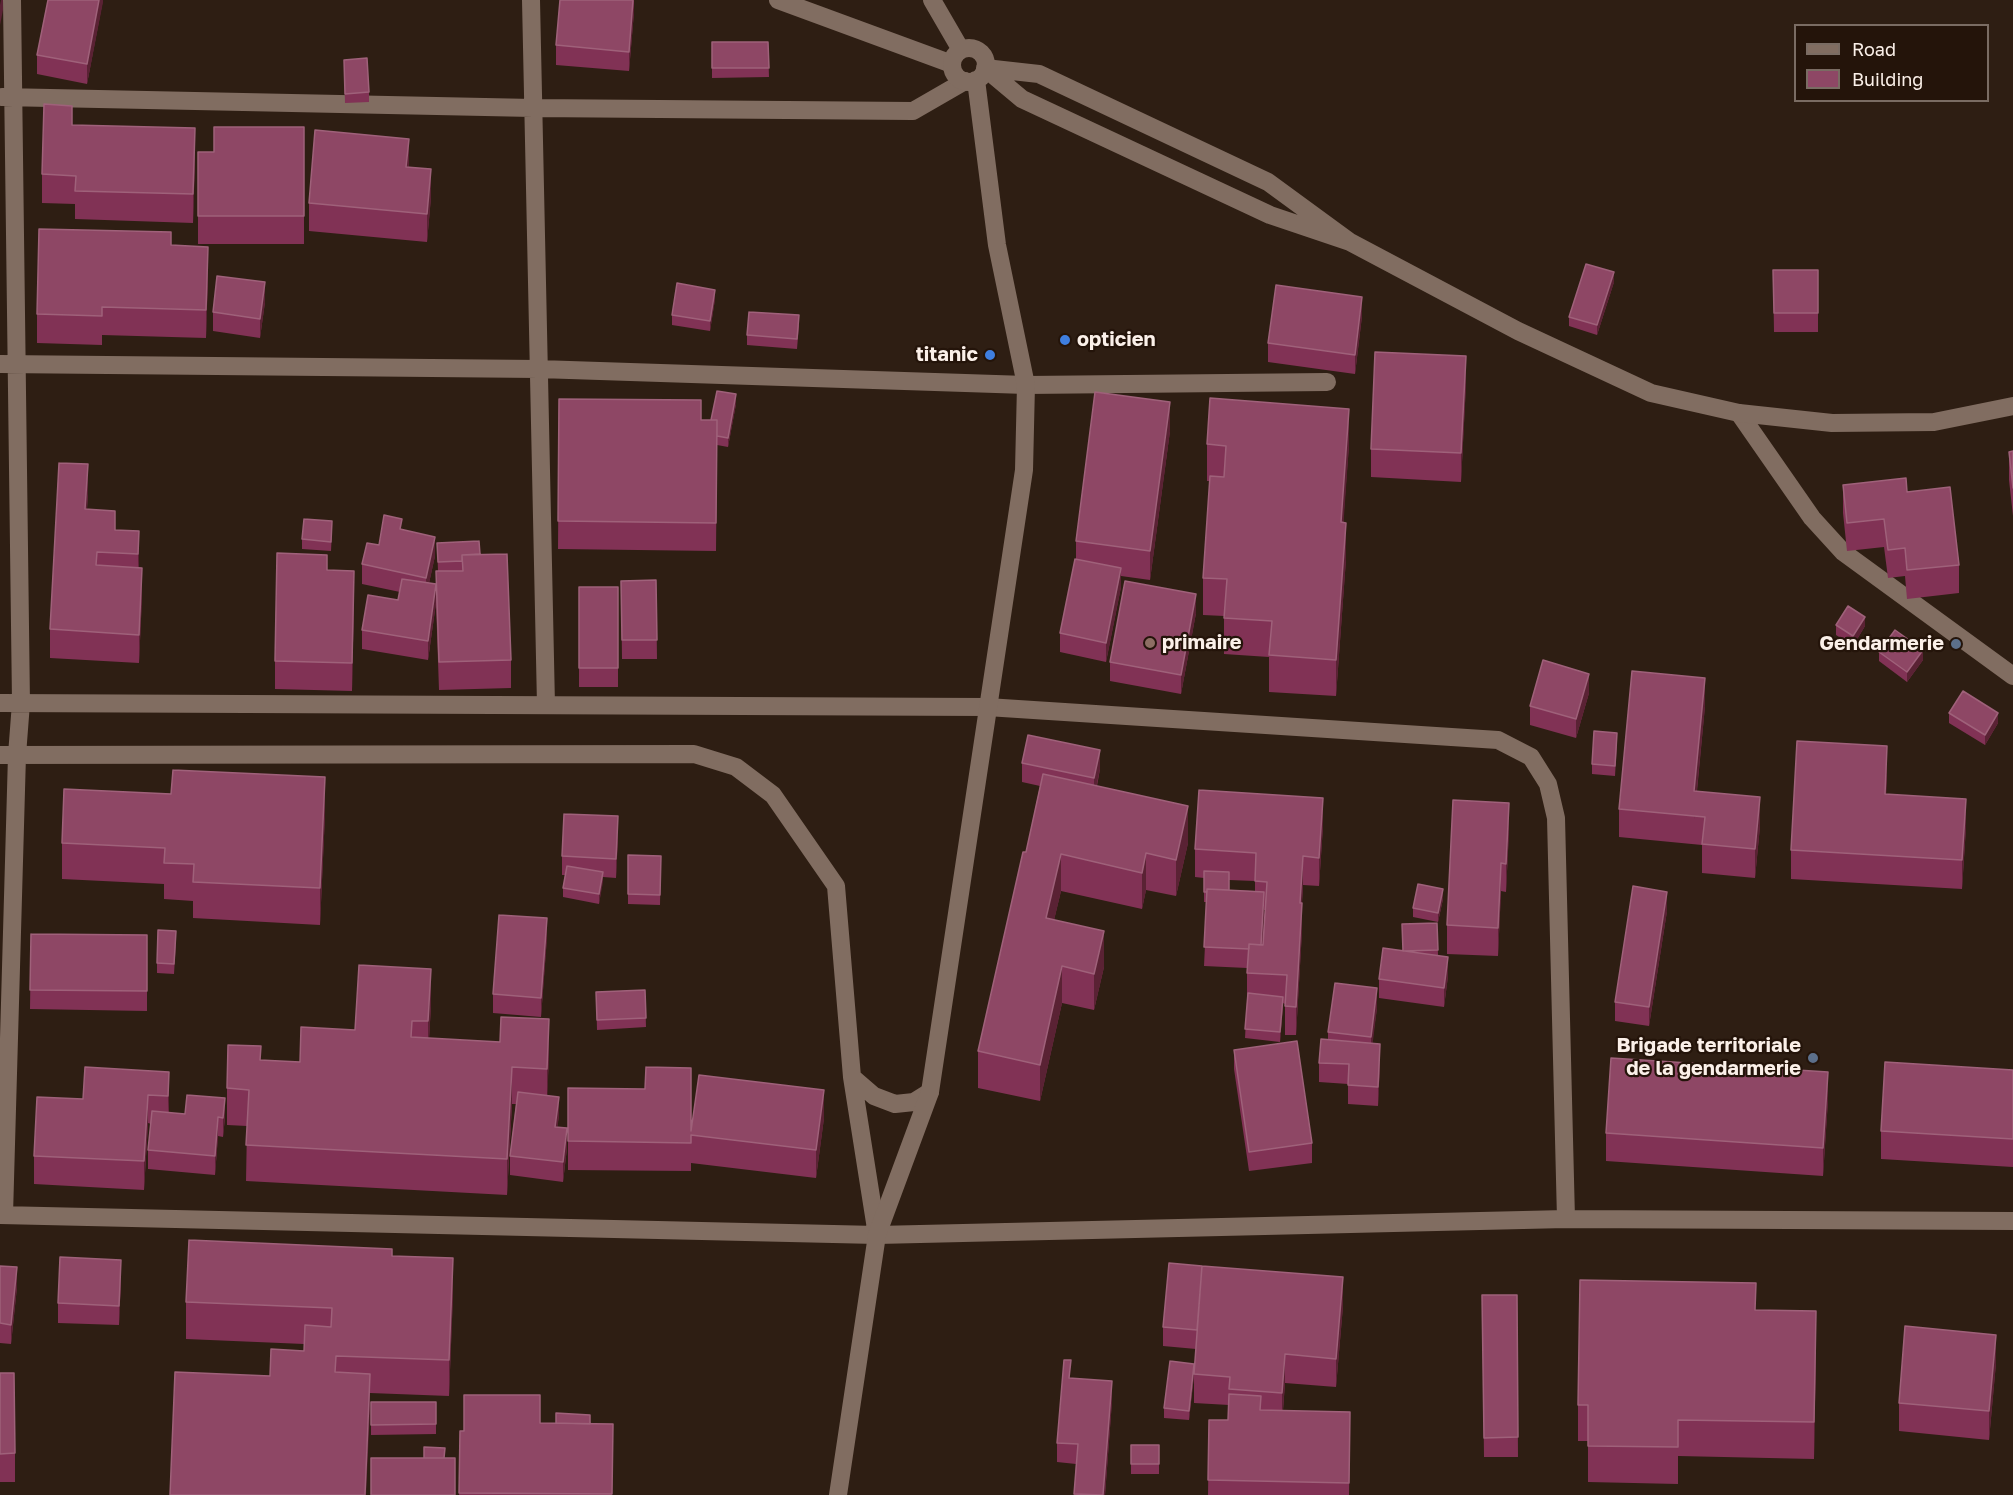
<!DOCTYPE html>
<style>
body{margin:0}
#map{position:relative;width:2013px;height:1495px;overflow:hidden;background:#2e1e13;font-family:"Golos Text",sans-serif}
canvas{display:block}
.legend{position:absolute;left:1794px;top:24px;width:195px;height:78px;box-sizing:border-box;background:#24140a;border:2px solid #7a6c63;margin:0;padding:8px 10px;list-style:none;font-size:18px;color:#fbf0e9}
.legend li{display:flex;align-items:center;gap:12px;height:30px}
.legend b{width:30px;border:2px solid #7a6c63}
</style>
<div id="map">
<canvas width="2013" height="1495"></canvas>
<ul class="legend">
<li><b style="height:8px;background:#816d61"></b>Road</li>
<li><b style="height:16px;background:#8e4765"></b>Building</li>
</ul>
</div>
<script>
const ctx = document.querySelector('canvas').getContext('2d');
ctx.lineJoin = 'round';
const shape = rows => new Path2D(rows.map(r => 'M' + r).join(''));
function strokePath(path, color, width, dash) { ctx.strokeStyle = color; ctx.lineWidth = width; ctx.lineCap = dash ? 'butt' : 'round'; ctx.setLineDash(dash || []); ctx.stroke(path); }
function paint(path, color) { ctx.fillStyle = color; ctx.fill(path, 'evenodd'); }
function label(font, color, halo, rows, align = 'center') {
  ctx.font = font + ' "Golos Text",sans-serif'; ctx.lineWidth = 4.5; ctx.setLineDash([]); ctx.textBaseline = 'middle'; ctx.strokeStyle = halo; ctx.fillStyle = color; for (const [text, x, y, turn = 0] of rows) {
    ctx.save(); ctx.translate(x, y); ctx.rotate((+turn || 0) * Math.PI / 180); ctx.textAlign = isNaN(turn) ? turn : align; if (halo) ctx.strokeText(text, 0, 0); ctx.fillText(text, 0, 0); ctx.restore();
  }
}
strokePath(shape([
 [531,0,546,705],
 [778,0,952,64],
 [2,97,533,108,913,111,965,81],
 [0,364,539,369,1026,385,1327,382],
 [1739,413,1812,518,1843,552,2013,676],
 [0,703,987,707,1498,740,1531,757,1548,784,1556,818,1566,1219],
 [0,755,694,754,736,767,773,795,836,886,852,1077,877,1235],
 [852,1077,874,1096,895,1104,914,1102,930,1092],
 [0,1215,877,1235,1566,1219,2013,1221],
 [4,1215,17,755,21,703,12,0]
]), '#816d61', 18);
strokePath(shape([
 [932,0,961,50],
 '952 65a17 17 0 1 1 34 0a17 17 0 1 1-34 0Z',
 [1350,242,1270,215,1022,99,985,68,1039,74,1268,182,1350,242,1518,331,1651,393,1739,413,1832,423,1934,422,2013,406],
 [838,1495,877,1235,930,1092,1024,470,1026,385,997,245,976,80]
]), '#816d61', 18);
paint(shape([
 [103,0,87,84,37,74,37,55],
 [634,0,634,12,629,71,556,65,556,45],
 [712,42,768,42,769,77,712,78],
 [344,60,369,92,369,102,345,103],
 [72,125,195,157,193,223,75,219,75,204,42,203,42,174],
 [304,127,304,244,198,244,198,152,214,152],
 [431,197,427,242,309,231,309,203],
 [1773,270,1818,270,1818,332,1774,332],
 [208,275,206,338,102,335,102,345,37,343,37,314],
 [1614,282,1597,335,1569,326,1569,317],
 [715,299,710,331,672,325,672,315],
 [265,302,260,338,213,331,213,312],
 [1362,316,1355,374,1268,362,1268,343],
 [799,325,797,349,747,345,747,335],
 [1466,384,1461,482,1371,477,1371,449],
 [559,399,701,420,711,420,736,404,728,447,717,445,716,551,558,549],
 [1170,431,1150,580,1121,576,1121,587,1106,662,1060,652,1060,633,1076,559,1076,541],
 [1207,444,1349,445,1343,523,1346,559,1336,696,1269,692,1269,657,1224,654,1224,616,1203,615,1203,578,1210,481,1207,481],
 [2013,451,2013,516,2009,480,2009,452],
 [1843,485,1907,492,1959,565,1959,593,1907,599,1905,576,1888,578,1884,547,1847,551,1843,513],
 [88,492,87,510,115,530,139,531,139,568,142,597,139,663,50,658,50,629],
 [402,530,435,556,429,583,436,584,438,571,437,543,480,554,511,660,511,688,439,690,436,603,428,660,362,649,362,630,398,600,400,592,362,584,362,564,379,545],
 [332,531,331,551,302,549,302,539],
 [656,580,657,659,622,659,621,581],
 [579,587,618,587,618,687,579,687],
 [354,599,352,691,275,689,275,661],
 [1196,613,1181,694,1110,681,1110,662],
 [1836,625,1865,626,1853,646,1836,635],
 [1879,652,1923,660,1907,682,1879,661],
 [1589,693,1576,738,1530,725,1530,706],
 [1705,706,1697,791,1760,826,1755,878,1702,873,1702,845,1619,837,1619,809],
 [1949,713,1998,723,1985,745,1949,723],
 [1617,743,1615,776,1592,774,1592,764],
 [1022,763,1100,769,1097,786,1188,843,1176,896,1146,890,1142,909,1061,891,1054,920,1104,967,1094,1010,1062,1003,1040,1101,978,1088,978,1051,1026,852,1040,786,1022,782],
 [1887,774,1886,794,1966,827,1962,889,1791,879,1791,850],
 [325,814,320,925,193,918,193,901,164,899,164,884,62,879,62,843],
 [1323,826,1319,886,1303,885,1302,903,1302,931,1296,1035,1285,1035,1285,1004,1283,1003,1280,1042,1245,1038,1247,1001,1247,968,1204,966,1207,902,1204,902,1204,878,1195,877,1195,849],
 [1229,880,1255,881,1255,891,1229,890],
 [1264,910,1265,910,1262,945],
 [1509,831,1506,892,1501,891,1498,956,1447,954,1447,925],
 [618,836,616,878,603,877,599,904,563,897,563,888,565,875,562,875,562,856],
 [628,855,661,856,660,905,628,904],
 [1443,899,1438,922,1413,917,1413,908],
 [1667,911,1649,1026,1615,1021,1615,1002],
 [1437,923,1438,955,1448,976,1444,1007,1379,998,1379,979,1403,951],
 [31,934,147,935,147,1011,30,1009],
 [547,937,541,1017,493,1013,493,994],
 [176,941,174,974,157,973,157,963],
 [645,990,646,1027,597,1030,596,992],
 [431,1006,429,1038,549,1056,547,1095,559,1116,557,1127,567,1148,563,1182,510,1175,510,1156,516,1104,512,1104,507,1195,246,1181,247,1126,227,1125,227,1088,261,1060,300,1062,355,1030],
 [1377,1008,1372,1043,1380,1063,1378,1106,1348,1104,1348,1084,1319,1082,1319,1063,1328,1040,1328,1032],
 [1234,1050,1312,1143,1312,1163,1249,1171,1234,1069],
 [2013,1070,2013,1167,1881,1159,1881,1131],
 [169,1072,169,1113,225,1117,223,1137,218,1136,215,1175,148,1169,148,1150,151,1124,148,1123,144,1190,34,1184,34,1156,83,1099],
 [568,1088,691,1129,824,1118,816,1178,691,1163,691,1171,568,1170],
 [1828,1100,1823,1176,1606,1161,1606,1133],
 [392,1256,453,1294,449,1396,370,1393,370,1410,270,1376,304,1351,304,1344,186,1339,186,1302],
 [0,1266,17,1287,11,1344,0,1343],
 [121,1279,119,1325,58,1323,58,1303],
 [1482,1295,1517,1295,1518,1457,1484,1457],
 [1343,1306,1336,1387,1285,1383,1283,1411,1350,1440,1349,1495,1208,1495,1209,1420,1228,1420,1229,1405,1194,1403,1194,1376,1189,1420,1164,1418,1164,1408,1194,1371,1196,1349,1163,1346,1163,1327],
 [1756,1310,1816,1347,1814,1459,1678,1456,1678,1484,1588,1482,1588,1441,1578,1441,1578,1405],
 [1996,1363,1989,1440,1899,1431,1899,1403],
 [0,1373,15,1453,15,1482,0,1482],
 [1071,1378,1112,1401,1105,1495,1074,1495,1076,1464,1057,1462,1057,1443],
 [371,1402,436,1402,436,1434,371,1435],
 [540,1423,590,1424,612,1495,459,1495,460,1431],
 [1131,1445,1159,1445,1159,1474,1131,1474]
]), '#813255');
paint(shape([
 [1,0,3,0,3,10,0,25,0,5],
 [99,0,103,0,103,2,87,84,87,64],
 [633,0,634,12,629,71,629,52],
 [195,128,195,157,193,223,193,194],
 [409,139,409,167,406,167],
 [431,169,431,197,427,242,427,214],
 [208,247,208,275,206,338,206,310],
 [1614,272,1614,282,1597,335,1597,325],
 [265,282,265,302,260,338,260,319],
 [715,290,715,299,710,331,710,321],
 [1362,297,1362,316,1355,374,1355,355],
 [1466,356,1466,384,1461,482,1461,453],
 [736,394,736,404,728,447,728,438],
 [1170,402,1170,431,1150,580,1150,551],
 [1349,409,1349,445,1341,559,1341,522],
 [88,464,88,492,85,538,85,509],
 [1346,523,1346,559,1336,696,1336,660],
 [139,531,139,560,138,582,138,554],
 [435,537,435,556,426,597,426,578],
 [142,568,142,597,139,663,139,635],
 [1121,568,1121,587,1106,662,1106,643],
 [354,571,354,599,352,691,352,663],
 [436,584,436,603,428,660,428,641],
 [1196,594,1196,613,1181,694,1181,675],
 [1865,617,1865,626,1853,646,1853,636],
 [1923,650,1923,660,1907,682,1907,672],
 [1589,674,1589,693,1576,738,1576,719],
 [1705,678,1705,706,1694,819,1694,791],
 [1998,713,1998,723,1985,745,1985,735],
 [1887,746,1887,774,1885,823,1885,794],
 [1100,750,1100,769,1094,797,1094,778],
 [325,777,325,814,320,925,320,888],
 [1760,797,1760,826,1755,878,1755,849],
 [1323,798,1323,826,1319,886,1319,858],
 [1966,799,1966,827,1962,889,1962,860],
 [1509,803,1509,831,1506,892,1506,864],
 [1188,806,1188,843,1176,896,1176,860],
 [618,816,618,836,616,878,616,859],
 [1146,853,1146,890,1142,909,1142,873],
 [1061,854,1061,891,1046,954,1046,918],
 [1303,856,1303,885,1300,931,1300,903],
 [1501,863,1501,891,1498,956,1498,928],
 [603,872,603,882,599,904,599,894],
 [1443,889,1443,899,1438,922,1438,913],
 [1264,892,1264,911,1261,969,1261,950],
 [1667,892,1667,911,1649,1026,1649,1007],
 [1302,903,1302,931,1296,1035,1296,1007],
 [547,918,547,937,541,1017,541,998],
 [1104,931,1104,967,1094,1010,1094,974],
 [1448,957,1448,976,1444,1007,1444,988],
 [1062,966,1062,1003,1040,1101,1040,1065],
 [431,969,431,1006,428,1058,428,1021],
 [1377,988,1377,1008,1371,1057,1371,1037],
 [1283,997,1283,1007,1280,1042,1280,1032],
 [549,1019,549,1056,547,1105,547,1069],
 [1380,1044,1380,1063,1378,1106,1378,1087],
 [512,1067,512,1104,507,1195,507,1159],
 [169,1072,169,1100,168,1124,168,1096],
 [1828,1072,1828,1100,1823,1176,1823,1148],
 [824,1090,824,1118,816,1178,816,1150],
 [148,1095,148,1123,144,1190,144,1161],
 [559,1097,559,1116,555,1146,555,1127],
 [225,1098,225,1117,223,1137,223,1118],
 [218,1117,218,1136,215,1175,215,1156],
 [567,1128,567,1148,563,1182,563,1162],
 [453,1258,453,1294,449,1396,449,1360],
 [121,1260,121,1279,119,1325,119,1306],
 [17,1267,17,1287,11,1344,11,1325],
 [1343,1277,1343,1306,1336,1387,1336,1359],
 [1816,1311,1816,1347,1814,1459,1814,1422],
 [1996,1335,1996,1363,1989,1440,1989,1411],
 [1285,1354,1285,1383,1282,1421,1282,1393],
 [1194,1364,1194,1374,1189,1420,1189,1411],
 [370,1374,370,1410,366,1495,365,1495],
 [1112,1381,1112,1401,1105,1495,1103,1495]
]), '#5a2234');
const building = shape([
 [48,0,99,0,87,64,37,55,48,0],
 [560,0,633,0,629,52,556,45,560,0],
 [712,42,768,42,769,68,712,68,712,42],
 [367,58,369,92,345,94,344,60,367,58],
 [44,104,72,106,72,125,195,128,193,194,75,191,76,176,42,174,44,104],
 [214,127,304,127,304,216,198,216,198,152,214,152,214,127],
 [315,130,409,139,406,167,431,169,427,214,309,203,315,130],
 [39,229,171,232,171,245,208,247,206,310,102,307,102,316,37,314,39,229],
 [1586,264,1614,272,1597,325,1569,317,1586,264],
 [1773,270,1818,270,1818,313,1774,313,1773,270],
 [217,276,265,282,260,319,213,312,217,276],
 [677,283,715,290,710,321,672,315,677,283],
 [1276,285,1362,297,1355,355,1268,343,1276,285],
 [749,312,799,315,797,339,747,335,749,312],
 [1375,352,1466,356,1461,453,1371,449,1375,352],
 [717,391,736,394,728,438,717,436,717,420,711,420,717,391],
 [1095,392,1170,402,1150,551,1076,541,1095,392],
 [1210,398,1349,409,1341,522,1346,523,1336,660,1269,655,1272,621,1224,618,1227,579,1203,578,1210,476,1224,477,1226,446,1207,444,1210,398],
 [559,399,701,400,701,420,717,420,716,523,558,521,559,399],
 [2013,451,2013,488,2009,452,2013,451],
 [59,463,88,464,85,509,115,511,115,530,139,531,138,554,97,552,96,565,142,568,139,635,50,629,59,463],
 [1906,478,1907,492,1950,487,1959,565,1907,570,1905,548,1888,550,1884,519,1847,523,1843,485,1906,478],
 [384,515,402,519,400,529,435,537,426,578,362,564,367,543,379,545,384,515],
 [304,519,332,521,331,542,302,539,304,519],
 [479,541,480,554,462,555,462,561,438,562,437,543,479,541],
 [277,553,327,555,327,570,354,571,352,663,275,661,277,553],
 [507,554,511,660,439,662,436,571,463,571,462,555,507,554],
 [1075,559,1121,568,1106,643,1060,633,1075,559],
 [402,579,436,584,428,641,362,630,368,595,398,600,402,579],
 [656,580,657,640,622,640,621,581,656,580],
 [1125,581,1196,594,1181,675,1110,662,1125,581],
 [579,587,618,587,618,668,579,668,579,587],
 [1848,606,1865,617,1853,636,1836,625,1848,606],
 [1895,630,1923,650,1907,672,1879,652,1895,630],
 [1543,660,1589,674,1576,719,1530,706,1543,660],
 [1632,671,1705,678,1694,791,1760,797,1755,849,1702,844,1705,817,1619,809,1632,671],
 [1963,691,1998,713,1985,735,1949,713,1963,691],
 [1594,731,1617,733,1615,766,1592,764,1594,731],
 [1028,735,1100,750,1094,778,1022,763,1028,735],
 [1797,741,1887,746,1885,794,1966,799,1962,860,1791,850,1797,741],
 [173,770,325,777,320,888,193,882,194,864,164,863,165,848,62,843,64,789,171,794,173,770],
 [1043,774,1188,806,1176,860,1146,853,1142,873,1061,854,1046,918,1104,931,1094,974,1062,966,1040,1065,978,1051,1023,852,1026,852,1043,774],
 [1199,790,1323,798,1319,858,1303,856,1300,903,1302,903,1296,1007,1285,1006,1287,975,1247,973,1249,944,1263,945,1267,882,1255,881,1256,853,1195,849,1199,790],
 [1453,800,1509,803,1506,864,1501,863,1498,928,1447,925,1453,800],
 [564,814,618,816,616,859,562,856,564,814],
 [628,855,661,856,660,895,628,894,628,855],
 [567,866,603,872,599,894,563,888,567,866],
 [1204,871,1229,872,1229,890,1207,889,1207,892,1204,892,1204,871],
 [1418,884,1443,889,1438,913,1413,908,1418,884],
 [1633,886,1667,892,1649,1007,1615,1002,1633,886],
 [1207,889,1264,892,1261,945,1249,944,1249,949,1204,947,1207,889],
 [499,915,547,918,541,998,493,994,499,915],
 [1437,923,1438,950,1403,951,1402,924,1437,923],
 [158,930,176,931,174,964,157,963,158,930],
 [31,934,147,935,147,991,30,990,31,934],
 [1383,948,1448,957,1444,988,1379,979,1383,948],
 [359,965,431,969,428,1021,412,1021,411,1037,500,1042,501,1017,549,1019,547,1069,512,1067,507,1159,246,1145,249,1090,227,1088,228,1045,261,1046,260,1060,300,1062,301,1027,355,1030,359,965],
 [1335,983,1377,988,1371,1037,1328,1032,1335,983],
 [645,990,646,1018,597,1020,596,992,645,990],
 [1248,993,1283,997,1280,1032,1245,1029,1248,993],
 [1321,1039,1380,1044,1378,1087,1348,1085,1349,1064,1319,1063,1321,1039],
 [1297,1041,1312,1143,1249,1152,1234,1050,1297,1041],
 [1611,1058,1828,1072,1823,1148,1606,1133,1611,1058],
 [1885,1062,2013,1070,2013,1139,1881,1131,1885,1062],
 [85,1067,169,1072,168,1096,148,1095,144,1161,34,1156,37,1097,83,1099,85,1067],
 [646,1067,691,1068,691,1131,699,1075,824,1090,816,1150,691,1135,691,1143,568,1141,568,1088,645,1089,646,1067],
 [518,1092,559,1097,555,1127,567,1128,563,1162,510,1156,518,1092],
 [187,1095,225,1098,223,1118,218,1117,215,1156,148,1150,152,1111,185,1114,187,1095],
 [189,1240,392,1249,392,1256,453,1258,449,1360,336,1356,335,1372,370,1374,365,1495,170,1495,175,1372,270,1376,271,1349,304,1351,305,1325,331,1327,332,1308,186,1302,189,1240],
 [60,1257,121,1260,119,1306,58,1303,60,1257],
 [1169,1263,1202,1266,1197,1330,1163,1327,1169,1263],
 [0,1266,17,1267,11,1325,0,1323,0,1266],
 [1202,1266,1343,1277,1336,1359,1285,1354,1282,1393,1229,1389,1230,1377,1194,1374,1202,1266],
 [1580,1280,1756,1283,1755,1310,1816,1311,1814,1422,1678,1420,1678,1447,1588,1446,1588,1405,1578,1405,1580,1280],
 [1482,1295,1517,1295,1518,1437,1484,1438,1482,1295],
 [1905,1326,1996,1335,1989,1411,1899,1403,1905,1326],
 [1064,1360,1071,1360,1069,1378,1112,1381,1103,1495,1074,1494,1078,1444,1057,1443,1064,1360],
 [1170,1361,1194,1364,1189,1411,1164,1408,1170,1361],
 [0,1373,14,1373,15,1453,0,1454,0,1373],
 [1229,1394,1261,1396,1260,1410,1350,1412,1349,1483,1208,1480,1209,1420,1228,1420,1229,1394],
 [464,1395,540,1395,540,1423,613,1424,612,1494,459,1493,460,1431,464,1431,464,1395],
 [371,1402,436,1402,436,1424,371,1425,371,1402],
 [556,1413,590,1415,590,1424,556,1423,556,1413],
 [1131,1445,1159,1445,1159,1464,1131,1464,1131,1445],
 [424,1447,445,1448,444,1458,424,1458,424,1447],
 [371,1458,455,1458,455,1495,371,1495,371,1458]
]);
paint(building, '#8e4765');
strokePath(building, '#9f617a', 1.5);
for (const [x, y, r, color] of [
 [1065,340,6,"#3f7fe0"],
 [990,355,6,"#3f7fe0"],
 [1150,643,6,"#8d6e63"],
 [1956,644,6,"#5c6f8a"],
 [1813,1058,6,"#5c6f8a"]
]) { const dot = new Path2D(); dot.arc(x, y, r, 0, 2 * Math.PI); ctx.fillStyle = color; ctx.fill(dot); strokePath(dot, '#24140a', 2); }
label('bold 20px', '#fbf0e9', '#24140a', [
 ["opticien",1077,340,"left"],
 ["titanic",978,355],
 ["primaire",1162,643,"left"],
 ["Gendarmerie",1944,644],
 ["Brigade territoriale",1801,1046],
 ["de la gendarmerie",1801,1069]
], 'right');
</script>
